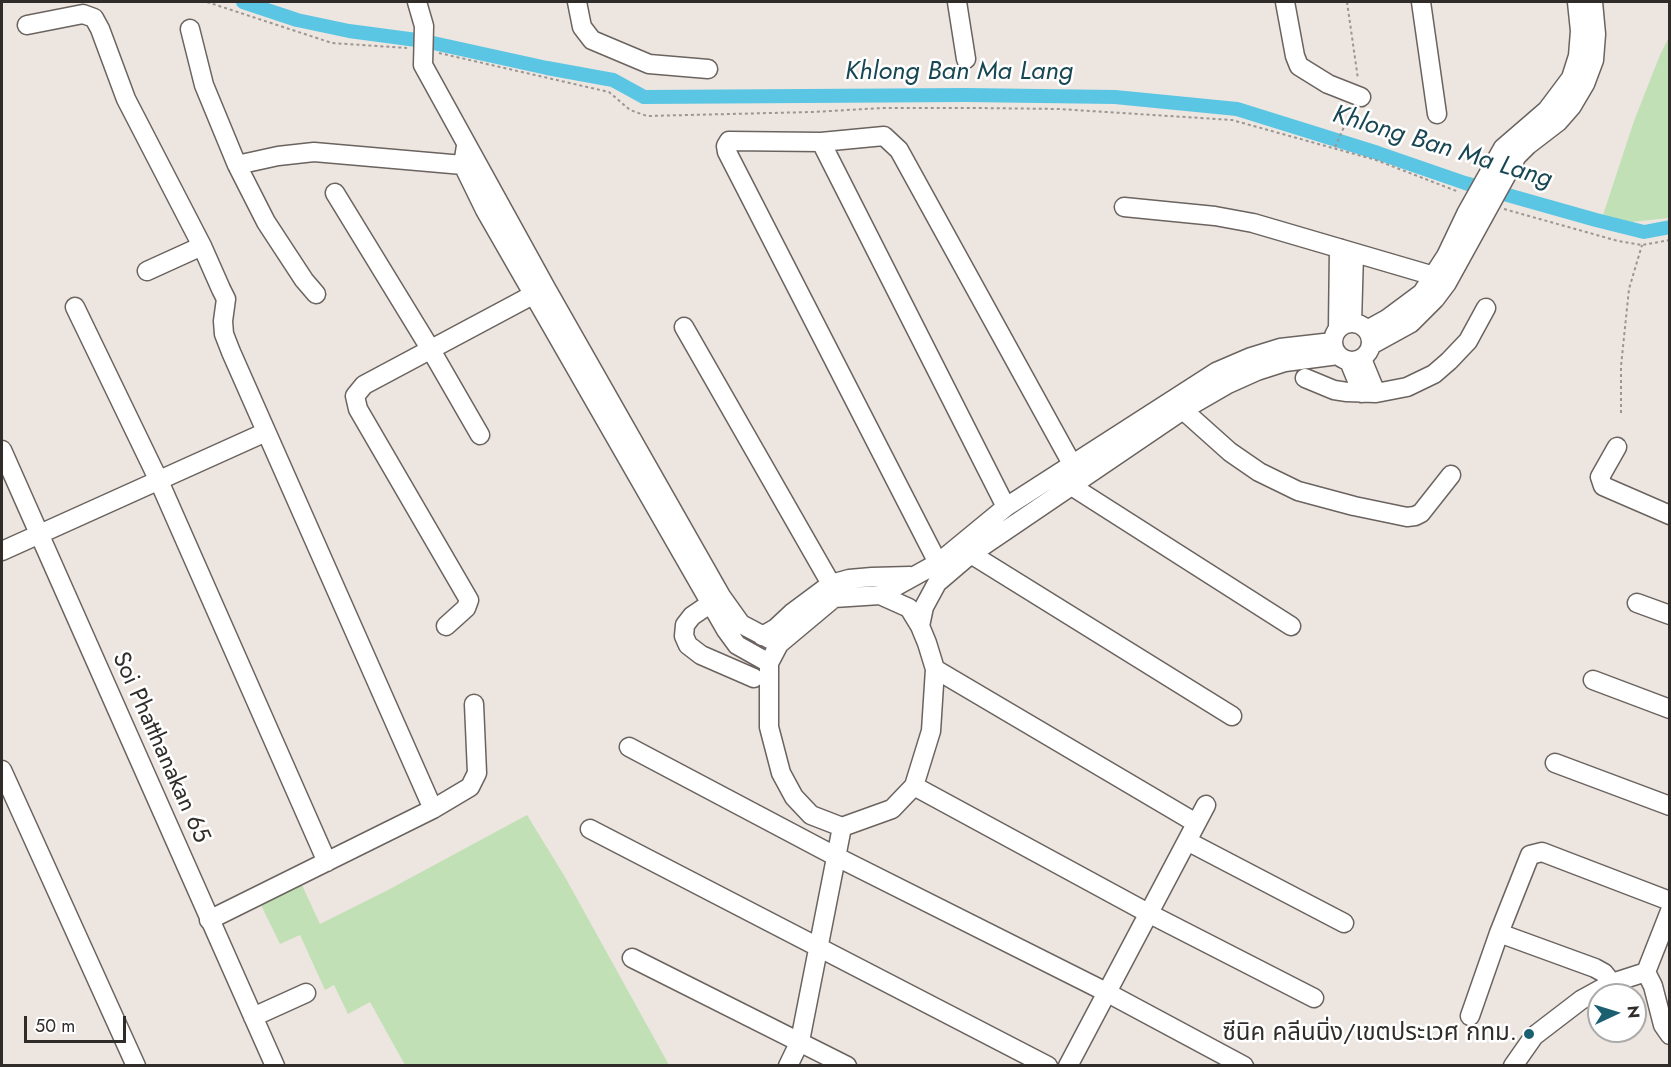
<!DOCTYPE html>
<meta charset="utf-8">
<style>
body{margin:0}
#map{position:relative;width:1671px;height:1067px;overflow:hidden;background:#ede5df;font-family:Jost,sans-serif}
canvas{display:block}
.frame{position:absolute;inset:0;border:3px solid #2f2c2a;pointer-events:none}
.north{position:absolute;left:1587px;top:983px;width:60px;height:60px;box-sizing:border-box;background:#fff;border:2px solid #acabaa;border-radius:50%;rotate:86deg;font-size:16px;font-weight:700;line-height:24px;text-align:center;color:#2f2c2a}
.north::after{content:'';display:block;margin:auto;width:21px;height:27px;background:#1a6071;clip-path:polygon(50% 0,100% 100%,50% 72%,0 100%)}
.scale{position:absolute;left:24px;top:1016px;width:102px;height:27px;box-sizing:border-box;border:3px solid #2f2c2a;border-top:0;padding-left:8px;font-size:18px;line-height:21px;white-space:nowrap;color:#2f2c2a;-webkit-text-stroke:4px #fff;paint-order:stroke}
</style>
<div id="map">
<canvas width="1671" height="1067"></canvas>
<div class="frame"></div>
<div class="north">N</div>
<div class="scale">50 m</div>
</div>
<script>
const ctx = document.querySelector('canvas').getContext('2d');
ctx.lineJoin = 'round';
function paint(path, color) { ctx.fillStyle = color; ctx.fill(path, 'evenodd'); }
const shape = rows => new Path2D(rows.map(r => 'M' + r).join(''));
function strokePath(path, color, width, dash) { ctx.strokeStyle = color; ctx.lineWidth = width; ctx.lineCap = dash ? 'butt' : 'round'; ctx.setLineDash(dash || []); ctx.stroke(path); }
function label(font, color, halo, rows, align = 'center') {
  ctx.font = font + ' Jost,"Noto Sans Thai",sans-serif'; ctx.lineWidth = 5; ctx.setLineDash([]); ctx.textBaseline = 'middle'; ctx.strokeStyle = halo; ctx.fillStyle = color; for (const [text, x, y, turn = 0] of rows) {
    ctx.save(); ctx.translate(x, y); ctx.rotate((+turn || 0) * Math.PI / 180); ctx.textAlign = isNaN(turn) ? turn : align; if (halo) ctx.strokeText(text, 0, 0); ctx.fillText(text, 0, 0); ctx.restore();
  }
}
paint(shape([
 [1669,37,1669,218,1631,222,1603,215,1634,121,1660,55],
 [527,815,565,877,669,1065,405,1065,370,1002,348,1014,334,985,325,990,300,935,280,944,259,901,301,883,320,924,388,890]
]), '#c2e0b5');
strokePath(shape([
 [243,2,297,20,349,31,424,41,547,68,613,80,644,97,966,95,1115,97,1237,109,1378,153,1465,183,1596,220,1644,232,1670,227]
]), '#5ac6e4', 14);
const minor = shape([
 [417,2,424,26,423,65,546,288,721,596,741,624,779,644],
 [577,2,582,27,592,40,649,64,708,69],
 [957,2,966,59],
 [1285,2,1295,56,1299,66,1328,84,1361,97],
 [1421,2,1437,114],
 [27,25,83,14,94,18,100,29,126,99,202,246,221,289,226,299,223,321,224,334,231,352,433,809],
 [190,29,204,85,237,165,266,222,304,280,316,294],
 [821,142,1006,507],
 [466,146,463,165,485,210,726,630,737,645,769,663],
 [237,165,278,156,314,152,463,165,474,163],
 [335,193,431,350,480,435],
 [1124,207,1215,216,1253,223,1434,276,1442,281],
 [147,271,202,246],
 [75,307,159,481,327,862],
 '1333 342a19 19 0 1 1 38 0a19 19 0 1 1-38 0Z',
 [1352,323,1354,253],
 [684,327,831,584,834,598],
 [1338,328,1339,248],
 [1367,330,1387,319,1422,293,1446,256,1466,214,1503,148,1547,110,1571,78,1578,56,1580,31,1577,2],
 [1371,345,1411,323,1435,299,1447,283,1517,156,1528,145,1558,122,1572,106,1585,84,1594,60,1596,34,1593,2],
 [1362,359,1376,393],
 [1349,361,1362,393],
 [1305,378,1334,390,1347,392,1376,393,1407,387,1434,374,1449,361,1468,341,1486,308],
 [1183,410,1230,452,1259,472,1298,491,1354,506,1407,517,1415,516,1421,513,1451,475],
 [1617,447,1600,477,1603,486,1670,515],
 [2,450,275,1066],
 [1062,480,1291,626],
 [2,551,266,432],
 [971,554,1232,716],
 [938,563,727,152,726,146,729,141,821,142,884,136,899,150,1072,464],
 [880,595,909,608,920,626,927,643,935,669,931,731,914,786,892,809,842,827,811,815,794,797,781,773,769,727,769,663,779,644,834,598,880,595],
 [880,595,938,563,1006,507,1216,372,1251,357,1280,348,1333,342],
 [720,597,692,616,685,625,684,636,688,645,701,655,754,678],
 [1637,603,1670,615],
 [446,626,466,608,469,600,358,409,355,396,364,385,542,290],
 [920,626,924,607,937,583,971,554,1183,410,1228,384,1257,371,1285,362,1338,355],
 [762,636,776,628,792,613,831,584,849,579,872,577,910,576],
 [935,669,1196,823],
 [1593,680,1670,709],
 [629,747,835,856,1106,992,1244,1066],
 [1555,763,1670,806],
 [2,770,136,1066],
 [914,786,1148,913,1314,998],
 [590,829,1048,1066],
 [1187,841,1344,923],
 [1670,911,1646,972,1653,986,1663,1025,1670,1035],
 [209,920,433,809,470,787,477,773,474,704],
 [1499,933,1595,968,1604,973,1612,983],
 [632,958,847,1066],
 [1470,1016,1499,933,1530,855,1542,852,1670,901],
 [253,1017,306,993],
 [788,1066,800,1041,842,827],
 [1068,1066,1206,805],
 [1513,1066,1534,1036,1581,1000,1612,983,1646,972]
]);
strokePath(minor, '#6a635f', 21);
strokePath(shape([
 [207,2,332,43,407,48],
 [1347,2,1358,79],
 [439,53,609,92,630,110,647,116,812,112,883,108,977,108,1059,109,1232,120,1376,160,1459,192],
 [1335,147,1352,109],
 [1504,209,1618,241,1642,245,1670,240],
 [1621,413,1621,366,1629,289,1642,245]
]), '#9b9691', 2, [3, 3]);
strokePath(minor, '#fff', 18);
for (const [x, y, r, color] of [
 [1529,1034,6,"#1a6071"]
]) { const dot = new Path2D(); dot.arc(x, y, r, 0, 2 * Math.PI); ctx.fillStyle = color; ctx.fill(dot); strokePath(dot, '#fff', 2); }
label('24px', '#2f2c2a', '#fff', [
 ["Soi Phatthanakan 65",160,748,66]
]);
label('24px', '#2f2c2a', '#fff', [
 ["ซีนิค คลีนนิ่ง/เขตประเวศ กทม.",1517,1034]
], 'right');
label('italic 26px', '#184754', '#fff', [
 ["Khlong Ban Ma Lang",959,73],
 ["Khlong Ban Ma Lang",1442,148,17]
]);
</script>
